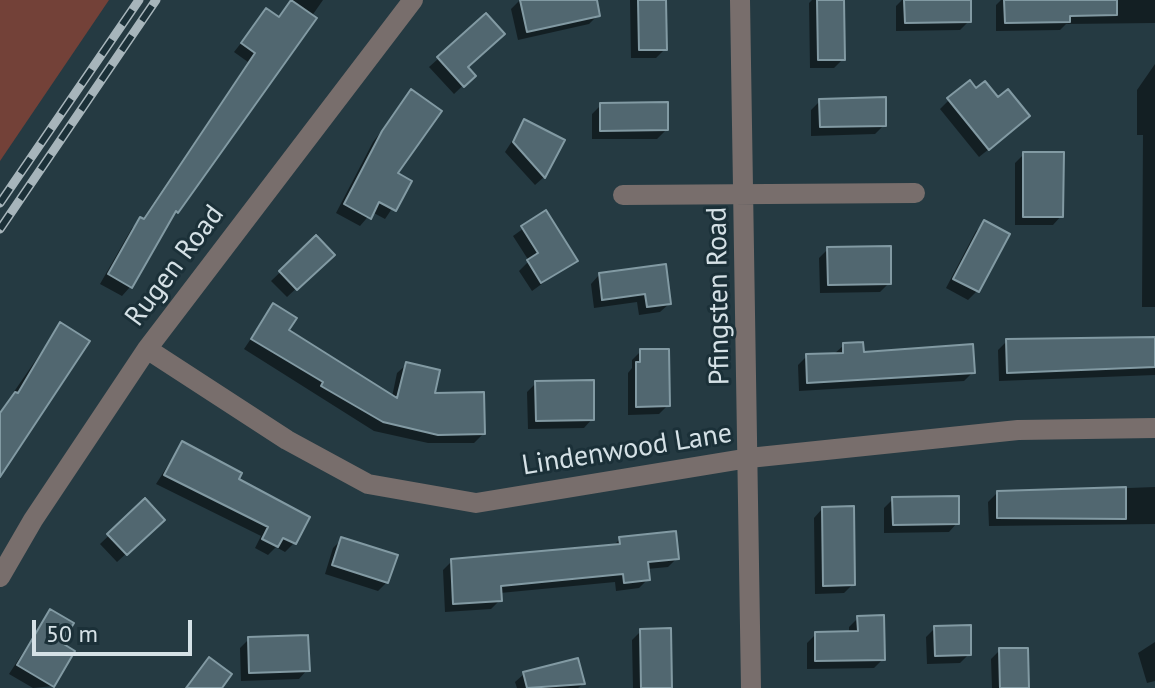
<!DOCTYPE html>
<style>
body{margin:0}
#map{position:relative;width:1155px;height:688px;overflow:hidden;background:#253a42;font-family:"PT Sans",sans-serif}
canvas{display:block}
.scale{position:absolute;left:32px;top:620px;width:160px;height:36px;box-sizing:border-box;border:4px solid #d5e1e6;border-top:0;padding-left:10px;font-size:24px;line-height:28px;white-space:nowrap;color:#d5e1e6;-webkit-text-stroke:6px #1b3038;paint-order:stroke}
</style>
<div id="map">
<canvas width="1155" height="688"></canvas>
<div class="scale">50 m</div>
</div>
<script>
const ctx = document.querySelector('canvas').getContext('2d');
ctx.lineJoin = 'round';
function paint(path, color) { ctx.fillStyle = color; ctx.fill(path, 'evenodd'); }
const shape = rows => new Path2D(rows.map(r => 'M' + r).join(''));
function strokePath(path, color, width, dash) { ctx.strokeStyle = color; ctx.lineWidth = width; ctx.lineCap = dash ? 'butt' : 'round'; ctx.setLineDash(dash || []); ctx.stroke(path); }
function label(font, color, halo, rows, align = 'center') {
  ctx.font = font + ' "PT Sans",sans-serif'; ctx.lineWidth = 6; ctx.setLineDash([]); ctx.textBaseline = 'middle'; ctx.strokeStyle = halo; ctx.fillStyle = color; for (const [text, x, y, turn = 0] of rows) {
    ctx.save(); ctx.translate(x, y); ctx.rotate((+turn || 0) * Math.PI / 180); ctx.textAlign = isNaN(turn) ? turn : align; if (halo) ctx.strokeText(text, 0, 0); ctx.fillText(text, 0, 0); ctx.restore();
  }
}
paint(shape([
 [0,0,109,0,0,161]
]), '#734138');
paint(shape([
 [292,0,323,0,169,220,130,287,122,296,100,284,132,228,142,220,248,62,234,52,267,10,278,18],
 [520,0,595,0,598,15,589,24,518,40,511,9],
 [630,0,664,0,665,49,656,58,631,58],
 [812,0,842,0,843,59,834,68,810,68,809,3],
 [902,0,969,0,969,21,960,30,896,31,896,6],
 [1001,0,1155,0,1155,23,1066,24,1060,30,996,31,996,5],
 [486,16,466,67,473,76,454,94,429,67],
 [1155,64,1155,307,1142,307,1143,135,1137,135,1137,90],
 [976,91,997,100,1019,125,979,157,940,109,949,100],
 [412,92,395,174,410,182,385,219,372,212,360,226,336,213,373,142],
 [820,101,884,125,875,134,811,136,811,110],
 [601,105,666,130,657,139,592,139,592,114],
 [525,121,562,141,544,177,535,185,505,152],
 [1024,154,1061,216,1053,225,1015,225,1015,163],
 [545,213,575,260,532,291,519,271,529,261,513,236],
 [985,223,977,291,968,300,946,288,976,231],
 [316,238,332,255,287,297,271,281],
 [828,249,889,283,880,292,820,293,819,258],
 [599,275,669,304,660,312,639,315,637,302,594,308,591,284],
 [273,306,287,331,392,397,397,373,406,365,432,395,483,434,474,443,428,443,374,431,244,349],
 [60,325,0,471,0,412],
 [1155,339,1155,375,999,381,998,350,1007,341],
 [844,345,862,354,973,372,964,381,799,391,798,365,807,356,833,355],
 [641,351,668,405,659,414,628,415,628,373,632,368,632,360],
 [536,383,592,419,584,428,528,429,527,392],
 [182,443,294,543,285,552,276,547,268,555,255,548,261,536,156,484],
 [1155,487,1155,524,989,526,988,502,997,493],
 [893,499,957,523,949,532,884,533,884,508],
 [145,501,163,520,117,562,100,544],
 [822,509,853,584,844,593,815,594,814,518],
 [342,539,387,582,378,591,325,574,333,548],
 [620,539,677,558,668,567,647,569,648,579,639,588,616,591,615,582,500,593,500,600,491,609,445,612,443,570,452,561,613,546],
 [50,611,60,644,53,686,33,688,9,674],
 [858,618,883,659,874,668,807,669,807,643,816,634,849,633,849,627],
 [935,628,969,654,960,663,927,664,926,637],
 [641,631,670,688,633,688,632,640],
 [249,639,307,670,299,679,241,681,240,648],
 [1155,642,1155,681,1147,683,1138,653],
 [1000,650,1027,688,992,688,991,659],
 [524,674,583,684,578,688,517,688,515,682]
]), '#0007');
const building = shape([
 [291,0,317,18,178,213,176,211,132,288,108,274,140,217,144,219,255,53,241,43,266,8,279,17,291,0],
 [520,0,597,0,600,16,527,32,520,0],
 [638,0,666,0,667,50,639,50,638,0],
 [817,0,844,0,845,60,818,60,817,0],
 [904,0,971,0,971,22,905,23,904,0],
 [1004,0,1117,0,1117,15,1070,16,1070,22,1005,23,1004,0],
 [486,13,505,34,468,67,476,76,464,87,437,57,486,13],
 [970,80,976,88,985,81,998,97,1008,89,1030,116,989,150,947,98,970,80],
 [411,89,442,111,398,173,412,181,396,211,379,202,371,219,344,204,382,131,411,89],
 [886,97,886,126,820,127,819,99,886,97],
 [668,102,668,130,600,131,600,103,668,102],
 [524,119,565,140,545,178,513,142,524,119],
 [1023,152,1064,152,1063,217,1023,217,1023,152],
 [546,210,578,261,541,283,527,260,538,253,521,226,546,210],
 [984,220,1010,234,979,292,953,279,984,220],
 [316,235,335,255,297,290,279,271,316,235],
 [891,246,891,284,828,285,827,247,891,246],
 [666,264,671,304,647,307,645,294,602,300,599,273,666,264],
 [273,303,297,318,289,330,397,398,406,362,440,370,435,393,484,392,485,434,438,435,383,422,321,386,323,382,251,339,273,303],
 [60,322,90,341,0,477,0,413,15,392,18,393,60,322],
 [1155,337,1155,367,1007,373,1006,339,1155,337],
 [863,342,864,352,973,344,975,373,807,383,806,354,843,353,843,343,863,342],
 [640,349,669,349,670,406,636,407,636,362,640,362,640,349],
 [594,380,594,420,536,421,535,381,594,380],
 [182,441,242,473,239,479,310,517,296,544,283,538,278,547,262,539,268,527,164,475,182,441],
 [1126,487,1126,519,997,518,997,491,1126,487],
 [959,496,959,524,893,525,892,497,959,496],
 [145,498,165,520,127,555,107,534,145,498],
 [854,506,855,585,823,586,822,507,854,506],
 [676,531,679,559,648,562,650,580,624,583,623,574,501,586,502,601,453,604,451,559,620,544,619,537,676,531],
 [341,537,398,555,388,583,332,565,341,537],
 [50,609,74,623,62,643,75,651,54,687,17,665,50,609],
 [884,615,885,660,815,661,815,632,858,631,857,616,884,615],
 [971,625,971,655,935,656,934,626,971,625],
 [671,628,672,688,641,688,640,629,671,628],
 [308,635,310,671,249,673,248,637,308,635],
 [999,648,1028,648,1029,688,1000,688,999,648],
 [209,657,232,674,222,688,186,688,209,657],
 [578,658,585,684,527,688,523,672,578,658]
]);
paint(building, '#516770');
strokePath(building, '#829aa3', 2);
strokePath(shape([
 [740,0,751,688],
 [623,195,915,193],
 [147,349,287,440,368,484,476,503,749,458,1018,430,1155,428],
 [0,577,33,520,147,349,413,0]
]), '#786e6c', 20);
const rail = shape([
 [0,203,139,0],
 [0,229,156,0]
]);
strokePath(rail, '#a7b5bb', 9);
strokePath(rail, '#1b3038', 6, [18]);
label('28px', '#d5e1e6', '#1b3038', [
 ["Rugen Road",175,266,-53],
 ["Pfingsten Road",719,296,-91],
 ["Lindenwood Lane",627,450,-9]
]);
</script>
